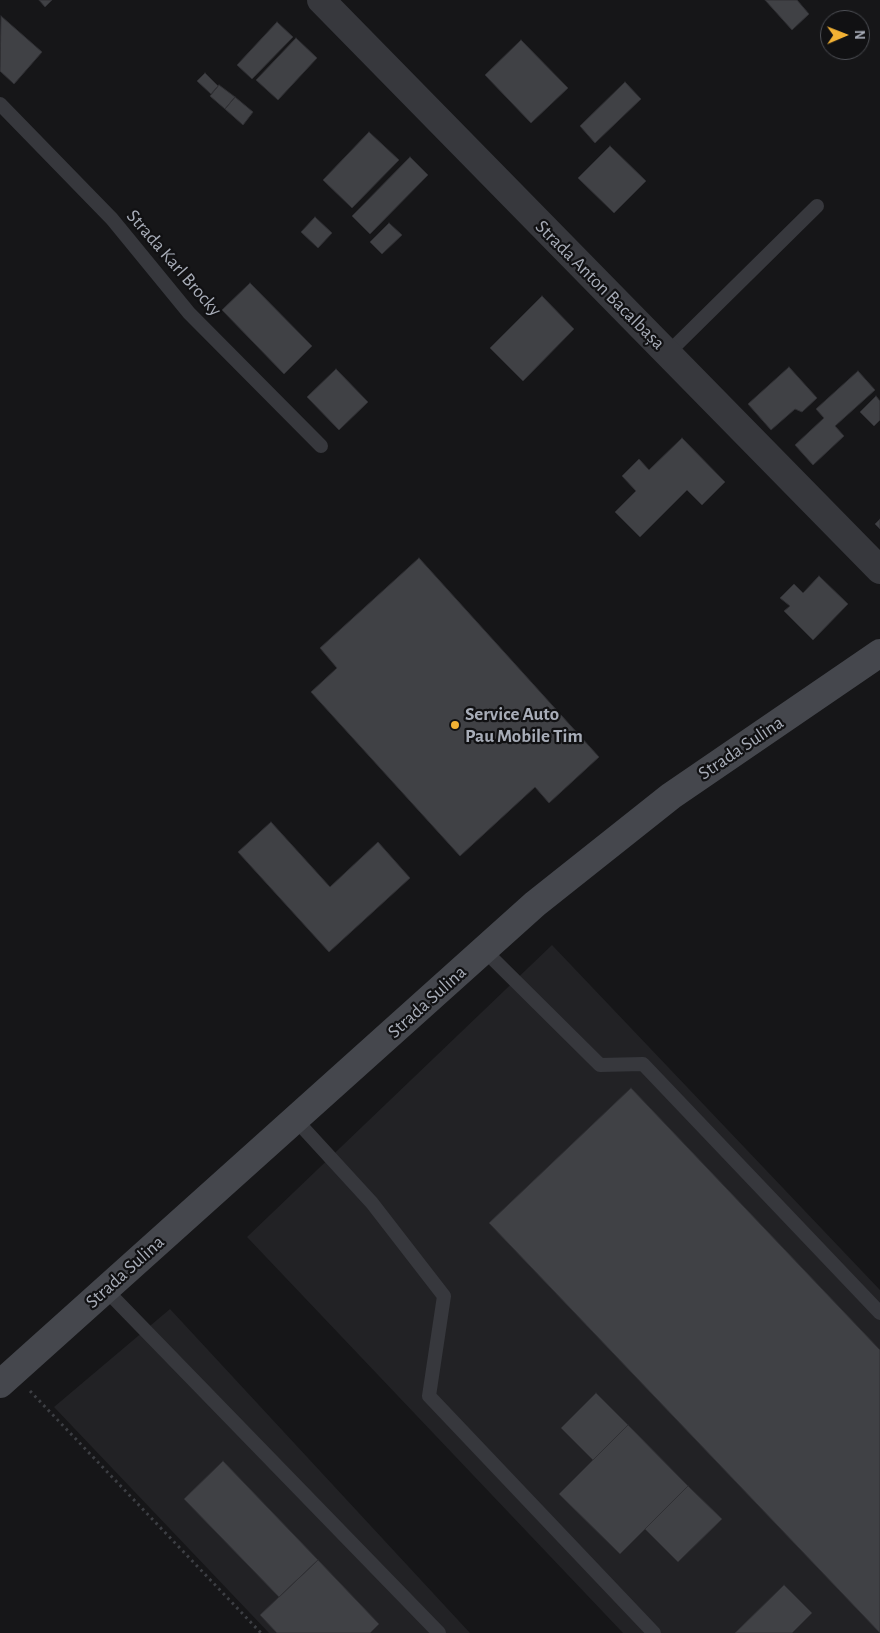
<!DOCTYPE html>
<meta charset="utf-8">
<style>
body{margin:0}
#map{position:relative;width:880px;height:1633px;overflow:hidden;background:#161618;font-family:"Alegreya Sans",sans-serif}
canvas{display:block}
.north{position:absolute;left:820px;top:10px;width:50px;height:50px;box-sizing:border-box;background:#111113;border:1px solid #4d4f55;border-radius:50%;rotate:89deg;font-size:14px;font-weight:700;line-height:20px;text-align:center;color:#a8adb8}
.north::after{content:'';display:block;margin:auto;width:18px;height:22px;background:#f2b134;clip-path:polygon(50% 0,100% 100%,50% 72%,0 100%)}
</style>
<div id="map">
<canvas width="880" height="1633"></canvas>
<div class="north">N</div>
</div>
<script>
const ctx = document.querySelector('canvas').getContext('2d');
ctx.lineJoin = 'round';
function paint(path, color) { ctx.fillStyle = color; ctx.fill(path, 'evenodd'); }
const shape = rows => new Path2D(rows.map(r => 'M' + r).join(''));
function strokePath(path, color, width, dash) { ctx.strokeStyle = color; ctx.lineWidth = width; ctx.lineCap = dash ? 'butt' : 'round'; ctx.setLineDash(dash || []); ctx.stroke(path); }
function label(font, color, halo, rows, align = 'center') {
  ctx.font = font + ' "Alegreya Sans",sans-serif'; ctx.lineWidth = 4.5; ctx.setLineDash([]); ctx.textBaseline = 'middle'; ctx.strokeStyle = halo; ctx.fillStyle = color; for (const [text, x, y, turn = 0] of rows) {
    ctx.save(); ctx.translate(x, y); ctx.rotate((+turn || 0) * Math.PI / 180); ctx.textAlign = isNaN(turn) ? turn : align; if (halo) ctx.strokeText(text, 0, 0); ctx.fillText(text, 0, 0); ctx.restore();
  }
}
paint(shape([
 [552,945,880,1290,880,1633,623,1633,247,1237],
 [170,1309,470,1633,269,1633,54,1407]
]), '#222225');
const building = shape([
 [39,0,52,0,45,7,39,0],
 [765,0,797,0,809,14,792,30,765,0],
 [1,16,42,52,14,84,0,71,1,16],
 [277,22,293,37,252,79,237,65,277,22],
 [296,38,317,58,278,100,256,80,296,38],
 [521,40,568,88,531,123,485,75,521,40],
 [205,73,218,86,211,94,197,81,205,73],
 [625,82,641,99,595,143,580,126,625,82],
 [219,85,235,97,225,109,210,96,219,85],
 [235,97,253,112,243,125,225,109,235,97],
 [369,132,399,160,352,208,323,180,369,132],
 [610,146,646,181,614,213,578,178,610,146],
 [410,157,428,175,370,234,352,216,410,157],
 [315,217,332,233,318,248,301,232,315,217],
 [389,223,402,235,382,254,370,242,389,223],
 [250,283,312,346,284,374,222,310,250,283],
 [542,296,574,329,523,381,490,348,542,296],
 [789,367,817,398,802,412,795,409,771,430,748,404,789,367],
 [336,369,368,402,339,430,307,397,336,369],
 [858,371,875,390,835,426,844,436,813,465,795,445,824,418,816,409,858,371],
 [876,396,880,401,880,420,874,426,860,412,876,396],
 [682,438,725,482,702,505,687,490,640,537,615,512,636,491,622,476,639,459,649,470,682,438],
 [880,519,880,529,875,524,880,519],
 [419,558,599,757,549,803,535,787,460,856,311,692,337,668,320,648,419,558],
 [819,576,848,604,813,640,784,611,790,606,780,598,794,584,803,593,819,576],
 [271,822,330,887,378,842,410,878,329,952,238,852,271,822],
 [631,1088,880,1350,880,1633,489,1223,631,1088],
 [596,1393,628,1425,593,1460,561,1428,596,1393],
 [628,1425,688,1486,620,1554,559,1494,628,1425],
 [223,1461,318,1560,279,1597,184,1499,223,1461],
 [688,1486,722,1519,678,1562,645,1529,688,1486],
 [318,1560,379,1624,370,1633,277,1633,260,1615,318,1560],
 [784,1585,812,1613,792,1633,735,1633,784,1585]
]);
paint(building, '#404145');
strokePath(building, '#303034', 1);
strokePath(shape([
 [30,1391,261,1633]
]), '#3d3f44', 3, [2.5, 4]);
strokePath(shape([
 [0,104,112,219,189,313,321,446],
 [668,353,817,206],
 [484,950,600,1065,643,1064,880,1313],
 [295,1119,372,1203,444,1296,429,1396,654,1633],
 [106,1290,439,1633]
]), '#37383d', 14);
strokePath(shape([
 [321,0,880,570]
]), '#37383d', 28);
strokePath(shape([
 [0,1384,535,904,671,796,880,653]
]), '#45474d', 28);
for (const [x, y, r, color] of [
 [455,725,5,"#f2b134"]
]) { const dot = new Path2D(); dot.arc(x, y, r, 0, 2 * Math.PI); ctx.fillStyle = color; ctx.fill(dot); strokePath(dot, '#111113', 2); }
label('19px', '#a8adb8', '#111113', [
 ["Strada Karl Brocky",174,263,49],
 ["Strada Anton Bacalbașa",600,285,45],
 ["Strada Sulina",741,748,-34],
 ["Strada Sulina",427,1002,-42],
 ["Strada Sulina",125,1272,-42]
]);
label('bold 19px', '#a8adb8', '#111113', [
 ["Service Auto",465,714],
 ["Pau Mobile Tim",465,736]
], 'left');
</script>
